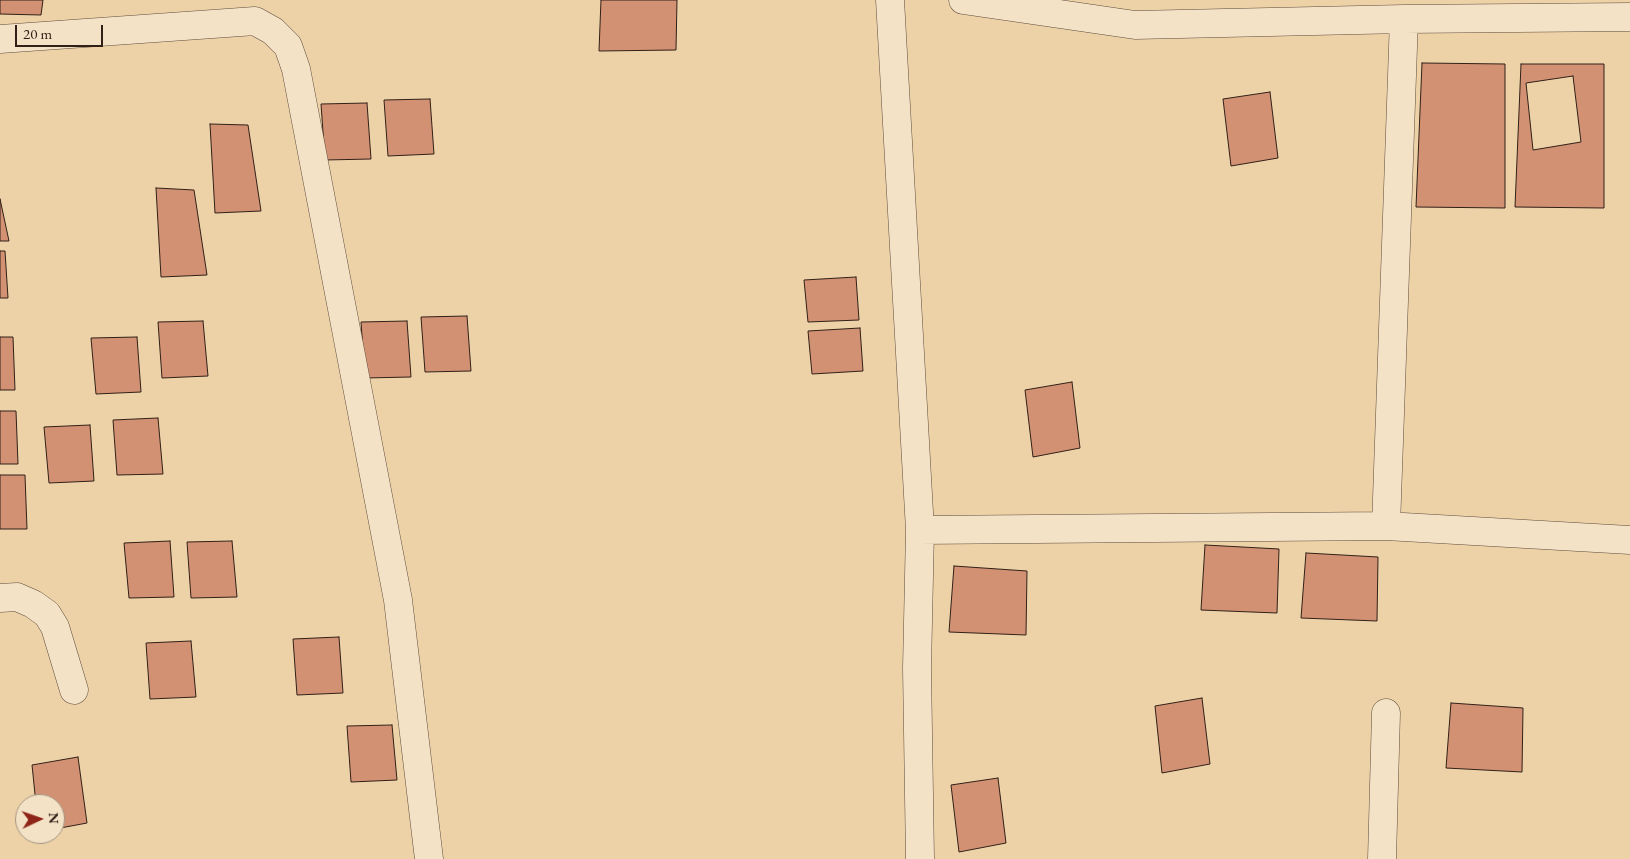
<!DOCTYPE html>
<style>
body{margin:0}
#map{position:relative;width:1630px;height:859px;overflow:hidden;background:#edd2a8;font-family:"EB Garamond",serif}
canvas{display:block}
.north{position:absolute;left:15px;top:794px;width:50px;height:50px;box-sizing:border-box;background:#f3e2c6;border:1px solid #a59480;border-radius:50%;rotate:87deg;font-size:14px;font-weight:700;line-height:20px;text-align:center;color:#302018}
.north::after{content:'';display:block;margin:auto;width:18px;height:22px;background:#8f2418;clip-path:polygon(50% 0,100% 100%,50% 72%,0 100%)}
.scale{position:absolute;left:15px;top:25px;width:88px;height:22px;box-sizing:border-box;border:2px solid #302018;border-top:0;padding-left:6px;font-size:15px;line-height:18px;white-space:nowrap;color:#302018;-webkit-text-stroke:4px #f3e2c6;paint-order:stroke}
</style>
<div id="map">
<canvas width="1630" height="859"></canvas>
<div class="north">N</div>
<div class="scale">20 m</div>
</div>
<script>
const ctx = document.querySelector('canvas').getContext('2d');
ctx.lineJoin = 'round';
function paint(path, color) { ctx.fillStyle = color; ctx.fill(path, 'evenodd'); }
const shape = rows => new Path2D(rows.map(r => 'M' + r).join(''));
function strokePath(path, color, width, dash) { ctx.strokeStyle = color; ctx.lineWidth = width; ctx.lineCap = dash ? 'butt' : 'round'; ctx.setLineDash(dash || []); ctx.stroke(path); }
const building = shape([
 [0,0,43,0,41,15,0,14,0,0],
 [601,0,677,0,676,50,599,51,601,0],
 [1422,63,1505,64,1505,208,1416,207,1422,63],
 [1521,64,1604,64,1604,208,1515,207,1521,64],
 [1573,76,1581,142,1533,150,1526,83,1573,76],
 [1270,92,1278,158,1231,166,1223,99,1270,92],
 [430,99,434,154,388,156,384,100,430,99],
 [367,103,371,159,325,160,321,104,367,103],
 [210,124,248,125,261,211,215,213,210,124],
 [156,188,194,190,207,275,161,277,156,188],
 [0,199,9,241,0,241,0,199],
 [0,251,5,251,8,298,0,298,0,251],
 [856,277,859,320,808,322,804,280,856,277],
 [467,316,471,371,425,372,421,317,467,316],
 [203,321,208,376,162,378,158,322,203,321],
 [407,321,411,377,365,378,361,322,407,321],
 [860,328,863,371,812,374,808,331,860,328],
 [0,337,13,337,15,390,0,390,0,337],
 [137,337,141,392,96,394,91,338,137,337],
 [1072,382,1080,448,1033,457,1025,390,1072,382],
 [0,411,16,411,18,464,0,464,0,411],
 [158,418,163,474,117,475,113,420,158,418],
 [90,425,94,481,49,483,44,427,90,425],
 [0,475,25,475,27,529,0,529,0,475],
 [170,541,174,597,129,598,124,543,170,541],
 [232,541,237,597,191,598,187,542,232,541],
 [1205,545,1279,549,1277,613,1201,610,1205,545],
 [1306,553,1378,557,1377,621,1301,618,1306,553],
 [954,566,1027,571,1026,635,949,632,954,566],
 [339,637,343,693,297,695,293,639,339,637],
 [191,641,196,697,150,699,146,643,191,641],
 [1202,698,1210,764,1162,773,1155,706,1202,698],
 [1451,703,1523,708,1522,772,1446,768,1451,703],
 [392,725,397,780,351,782,347,726,392,725],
 [78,757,87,823,55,829,55,804,36,804,32,765,78,757],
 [998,778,1006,843,959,852,951,785,998,778]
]);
paint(building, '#d29172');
strokePath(building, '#302018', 1);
const minor = shape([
 [890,0,920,530,917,668,920,859],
 [963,0,1135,25,1404,19,1630,17],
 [0,39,255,21,273,31,288,46,296,69,398,600,429,859],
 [1386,526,1404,19],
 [920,530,1386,526,1630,540],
 [0,598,17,597,33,604,47,614,55,627,74,690],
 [1382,859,1386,713]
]);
strokePath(minor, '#5f4c3c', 29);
strokePath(minor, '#f3e2c6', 28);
</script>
